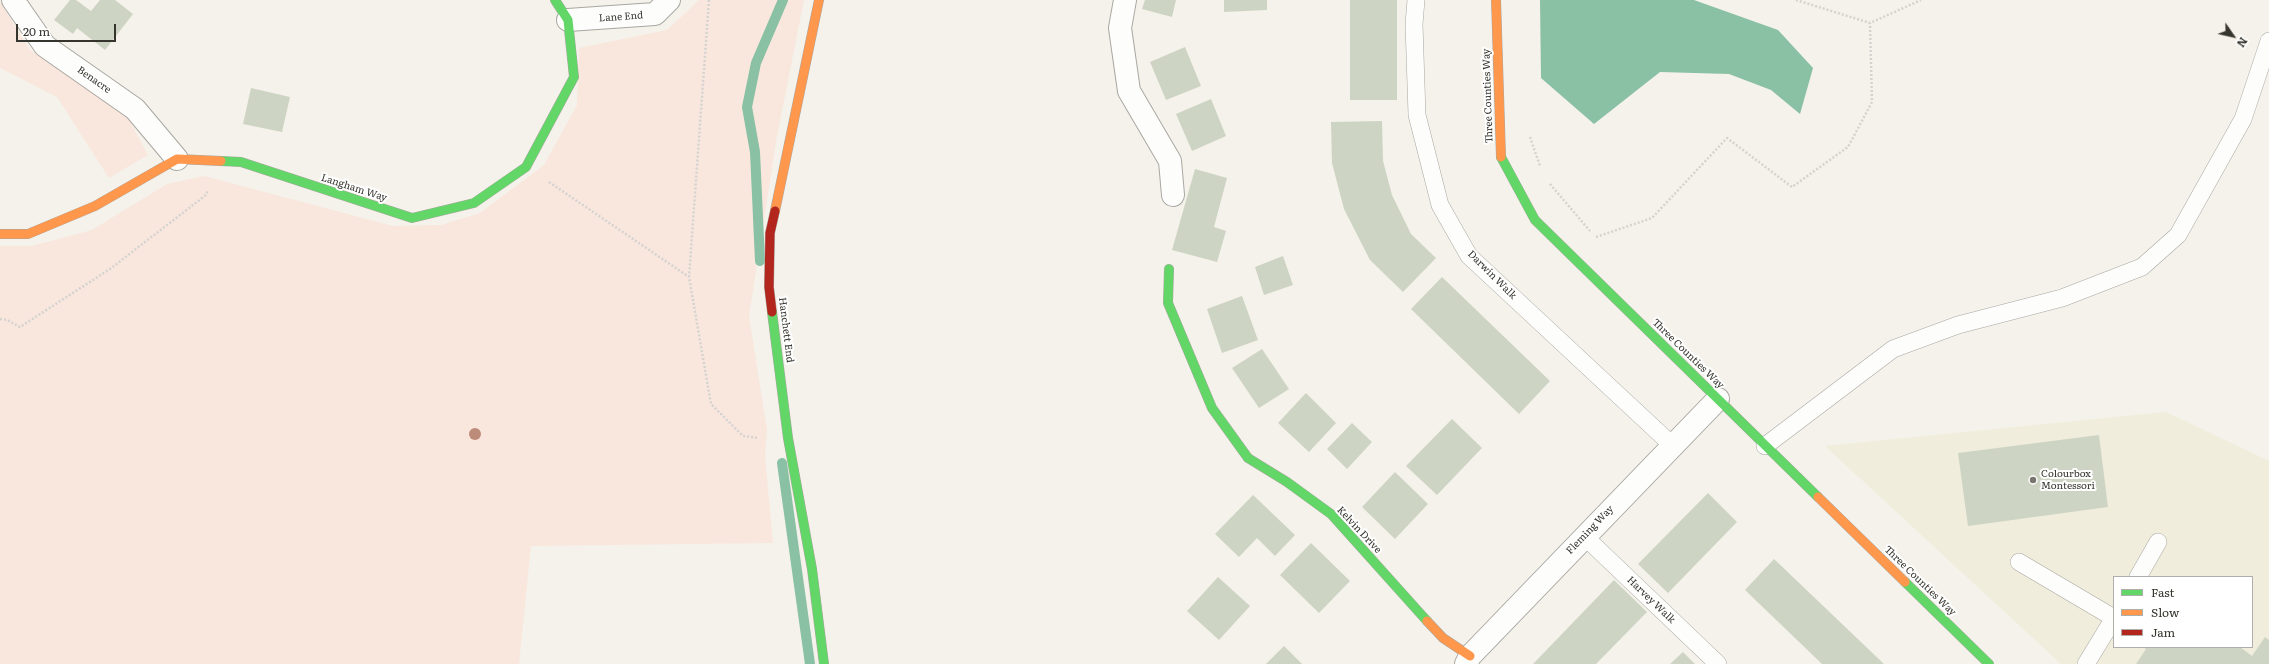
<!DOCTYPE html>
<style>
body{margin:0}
#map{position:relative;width:2269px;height:664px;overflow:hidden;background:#f4f2ea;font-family:Literata,serif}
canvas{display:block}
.legend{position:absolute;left:2113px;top:576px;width:140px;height:72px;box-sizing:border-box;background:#fff;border:1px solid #aeaeab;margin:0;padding:5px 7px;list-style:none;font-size:12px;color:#35342d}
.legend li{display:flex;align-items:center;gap:8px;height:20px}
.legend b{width:20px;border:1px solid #aeaeab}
.north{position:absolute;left:2213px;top:16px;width:40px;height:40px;-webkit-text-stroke:3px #fff;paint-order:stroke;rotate:124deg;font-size:11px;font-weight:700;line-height:16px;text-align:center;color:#35342d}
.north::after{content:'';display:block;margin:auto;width:14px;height:18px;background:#35342d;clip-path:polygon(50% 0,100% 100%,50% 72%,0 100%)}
.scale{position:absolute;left:16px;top:24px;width:100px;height:18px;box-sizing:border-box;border:2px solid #35342d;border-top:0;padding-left:5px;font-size:12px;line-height:14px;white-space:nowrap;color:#35342d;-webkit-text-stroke:3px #fff;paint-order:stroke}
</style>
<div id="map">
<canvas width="2269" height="664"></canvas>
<ul class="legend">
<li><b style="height:5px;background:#63d668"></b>Fast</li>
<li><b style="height:5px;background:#ff974d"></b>Slow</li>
<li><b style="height:5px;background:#b3261e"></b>Jam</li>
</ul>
<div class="north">N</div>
<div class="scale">20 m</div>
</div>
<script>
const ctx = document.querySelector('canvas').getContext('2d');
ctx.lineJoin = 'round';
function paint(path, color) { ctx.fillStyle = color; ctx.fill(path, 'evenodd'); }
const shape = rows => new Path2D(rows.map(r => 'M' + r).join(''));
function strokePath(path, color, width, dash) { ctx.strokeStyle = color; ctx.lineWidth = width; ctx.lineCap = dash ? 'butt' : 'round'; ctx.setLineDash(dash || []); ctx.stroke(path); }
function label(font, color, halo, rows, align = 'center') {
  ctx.font = font + ' Literata,serif'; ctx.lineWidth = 4; ctx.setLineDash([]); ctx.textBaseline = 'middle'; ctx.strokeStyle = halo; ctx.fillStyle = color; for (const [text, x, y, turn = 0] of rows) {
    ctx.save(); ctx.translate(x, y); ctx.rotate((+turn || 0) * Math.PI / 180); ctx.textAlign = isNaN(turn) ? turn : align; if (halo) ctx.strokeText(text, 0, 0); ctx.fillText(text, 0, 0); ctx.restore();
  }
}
paint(shape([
 [2166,412,2269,461,2269,664,2061,664,1825,446],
 [2114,577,2252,577,2252,647,2114,647]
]), '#f0eddc');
paint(shape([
 [699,0,804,0,777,136,749,316,767,430,765,456,773,543,531,546,519,664,0,664,0,246,32,246,92,230,167,184,204,176,393,226,441,225,480,213,544,165,577,105,579,48,667,30],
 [0,2,30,50,70,74,128,118,148,155,109,178,57,97,0,68]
]), '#f9e7de');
paint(shape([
 [1540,0,1694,0,1778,30,1813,68,1800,114,1771,90,1729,74,1660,72,1594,124,1541,78]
]), '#8ac0a3');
strokePath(shape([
 [760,261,755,152,747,107,756,63,783,0],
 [782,463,810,664]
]), '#8ac0a3', 10);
paint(shape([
 [70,0,76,0,91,11,100,0,115,0,133,14,105,50,77,28,73,34,54,20],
 [1145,0,1176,0,1172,17,1142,9],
 [1224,0,1267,0,1267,10,1224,12],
 [1350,0,1397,0,1397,100,1350,100],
 [1185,47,1201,86,1166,100,1150,62],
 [251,88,290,97,282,132,243,124],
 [1211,99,1226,136,1192,151,1176,114],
 [1382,121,1383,161,1392,195,1411,234,1436,258,1403,292,1370,260,1344,209,1332,163,1331,122],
 [1195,169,1227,178,1214,227,1226,231,1217,262,1172,250],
 [1283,256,1293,285,1264,295,1255,267],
 [1442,277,1550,381,1519,414,1411,309],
 [1242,296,1258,340,1222,353,1207,309],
 [1262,349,1289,389,1259,408,1232,368],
 [1306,393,1336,423,1309,452,1278,423],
 [1452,419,1482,448,1437,495,1406,466],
 [1352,423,1372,442,1347,469,1327,449],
 [2099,435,2108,507,1968,526,1958,453],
 [1395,472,1428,504,1395,539,1362,507],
 [1708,493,1737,522,1668,593,1638,564],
 [1253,495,1295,535,1275,556,1257,538,1239,557,1215,534],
 [1311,543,1350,581,1319,613,1280,575],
 [1774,559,1884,664,1822,664,1745,590],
 [1218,577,1250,606,1219,640,1187,611],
 [1614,580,1647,612,1596,664,1533,664],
 [2265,637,2269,640,2269,664,2136,664,2146,649,2143,647,2240,647,2252,656],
 [1284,646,1302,664,1266,664],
 [1683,652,1695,664,1670,664]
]), '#ced4c3');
const lane = shape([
 [1416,0,1414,24,1417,115,1440,205,1469,256,1672,445],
 [1765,446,1893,349,1958,325,2062,298,2142,267,2178,235,2243,119,2269,41],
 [1584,536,1718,664],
 [2019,562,2114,618],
 [2138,577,2158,542],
 [2086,664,2114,618]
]);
const street = shape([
 [13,0,45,46,135,109,177,159],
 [1125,0,1120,28,1129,91,1170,161,1173,195],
 [568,20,655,14,669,0],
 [1466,664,1470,656,1718,399]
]);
const fast = shape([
 [1501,157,1535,220,1818,497],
 [221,161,241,162,412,218,474,203,526,167,574,77,568,20,555,0],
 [1169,269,1168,303,1212,408,1248,458,1287,482,1331,514,1427,621],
 [772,312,788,438,812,569,824,664],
 [1905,582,1989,664]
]);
const slow = shape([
 [1496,0,1501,157],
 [775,211,819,0],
 [0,234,28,234,95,206,177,159,221,161],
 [1818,497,1905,582],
 [1427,621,1443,638,1470,656]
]);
const jam = shape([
 [772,312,769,287,770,233,775,211]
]);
strokePath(lane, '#a9a7a1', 18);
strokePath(street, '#a9a7a1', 24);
strokePath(fast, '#a9a7a1', 10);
strokePath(slow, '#a9a7a1', 10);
strokePath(jam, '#a9a7a1', 10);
strokePath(shape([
 [709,0,689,277,711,404,743,436,758,438],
 [1796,0,1870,23,1921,0],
 [1530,137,1540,166],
 [549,182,689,277],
 [1550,184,1590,231],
 [1596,237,1652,218,1727,138,1792,187,1848,147,1872,102,1870,23],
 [0,319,7,320,20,327,110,269,206,195,208,190]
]), '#d4d3d0', 2.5, [2, 2]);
strokePath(lane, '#fdfdfc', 17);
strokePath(street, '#fdfdfc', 22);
strokePath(fast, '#63d668', 9);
strokePath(slow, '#ff974d', 9);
strokePath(jam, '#b3261e', 9);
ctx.fillStyle = '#bc8b79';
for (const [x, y] of [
 [475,434]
]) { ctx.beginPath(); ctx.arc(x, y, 6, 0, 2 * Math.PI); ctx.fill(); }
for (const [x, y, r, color] of [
 [2033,480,4,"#78766f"]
]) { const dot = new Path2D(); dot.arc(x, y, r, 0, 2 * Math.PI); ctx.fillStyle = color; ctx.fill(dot); strokePath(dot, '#fff', 1.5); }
label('10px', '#35342d', '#fff', [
 ["Lane End",621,17,-4],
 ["Benacre",94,80,35],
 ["Three Counties Way",1488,96,-92],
 ["Langham Way",354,188,18],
 ["Darwin Walk",1492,275,45],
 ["Hanchett End",786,330,83],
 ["Three Counties Way",1688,354,44],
 ["Kelvin Drive",1359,530,47],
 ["Fleming Way",1590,530,-46],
 ["Three Counties Way",1920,581,44],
 ["Harvey Walk",1651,600,44]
]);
label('10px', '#35342d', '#fff', [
 ["Colourbox",2041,474],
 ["Montessori",2041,486]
], 'left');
</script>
